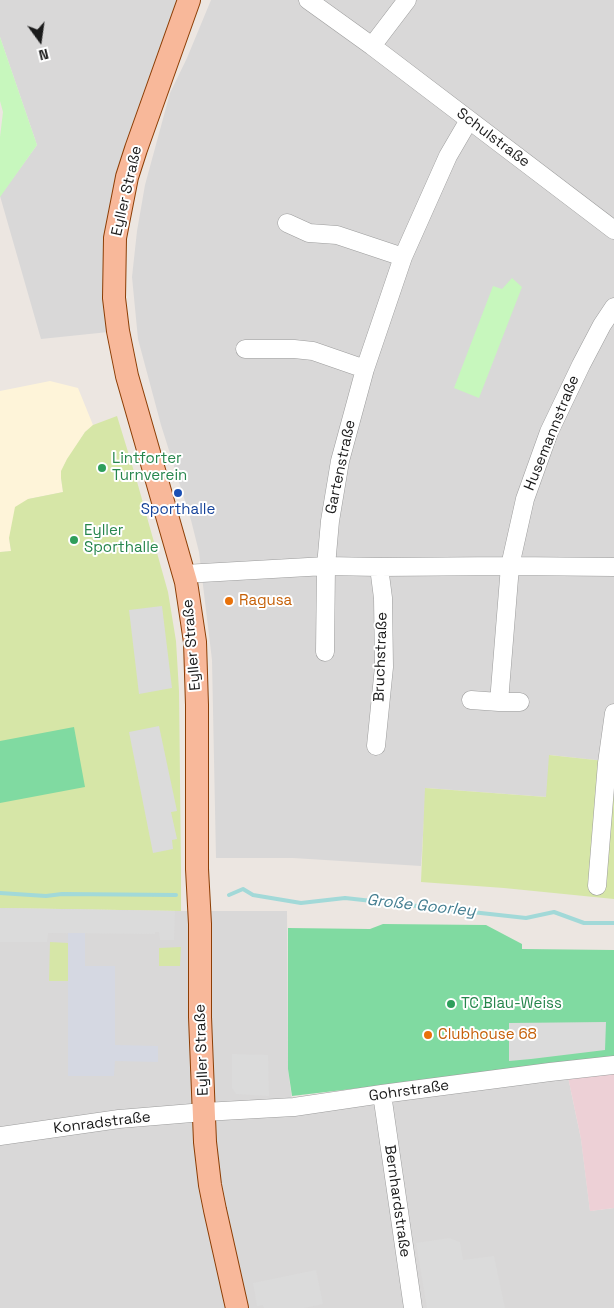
<!DOCTYPE html>
<meta charset="utf-8">
<style>
body{margin:0}
#map{position:relative;width:614px;height:1308px;overflow:hidden;background:#ece6e1;font-family:"Space Grotesk",sans-serif}
canvas{display:block}
.north{position:absolute;left:15px;top:15px;width:50px;height:50px;-webkit-text-stroke:4px #fff;paint-order:stroke;rotate:166deg;font-size:14px;font-weight:700;line-height:20px;text-align:center;color:#1b1b1b}
.north::after{content:'';display:block;margin:auto;width:18px;height:22px;background:#1b1b1b;clip-path:polygon(50% 0,100% 100%,50% 72%,0 100%)}
</style>
<div id="map">
<canvas width="614" height="1308"></canvas>
<div class="north">N</div>
</div>
<script>
const ctx = document.querySelector('canvas').getContext('2d');
ctx.lineJoin = 'round';
function paint(path, color) { ctx.fillStyle = color; ctx.fill(path, 'evenodd'); }
const shape = rows => new Path2D(rows.map(r => 'M' + r).join(''));
function strokePath(path, color, width, dash) { ctx.strokeStyle = color; ctx.lineWidth = width; ctx.lineCap = dash ? 'butt' : 'round'; ctx.setLineDash(dash || []); ctx.stroke(path); }
function label(font, color, halo, rows, align = 'center') {
  ctx.font = font + ' "Space Grotesk",sans-serif'; ctx.lineWidth = 4; ctx.setLineDash([]); ctx.textBaseline = 'middle'; ctx.strokeStyle = halo; ctx.fillStyle = color; for (const [text, x, y, turn = 0] of rows) {
    ctx.save(); ctx.translate(x, y); ctx.rotate((+turn || 0) * Math.PI / 180); ctx.textAlign = isNaN(turn) ? turn : align; if (halo) ctx.strokeText(text, 0, 0); ctx.fillText(text, 0, 0); ctx.restore();
  }
}
paint(shape([
 [0,0,190,0,127,177,118,331,41,339,0,196,37,145,0,37],
 [211,0,614,0,614,762,550,755,547,797,426,788,421,866,293,858,216,858,212,660,199,552,191,520,161,425,138,339,132,277,137,231,145,185,170,93,187,58],
 [0,908,181,911,287,911,288,1069,294,1115,568,1077,581,1139,590,1211,614,1208,614,1308,0,1308]
]), '#d9d8d8');
paint(shape([
 [614,1072,614,1208,590,1211,581,1139,568,1077]
]), '#edd0d6');
paint(shape([
 [50,381,78,388,93,425,85,432,64,465,61,478,63,492,28,499,9,538,11,551,0,552,0,391]
]), '#fef4d9');
paint(shape([
 [117,416,136,478,168,592,176,641,179,691,181,871,181,911,0,908,0,552,11,551,9,538,15,507,28,499,63,492,61,478,61,471,67,459,85,432,93,425],
 [549,755,614,762,614,899,504,888,421,882,425,788,546,797],
 [50,942,68,943,68,981,49,981],
 [181,947,180,966,159,966,159,948]
]), '#d6e6a7');
paint(shape([
 [0,37,37,145,0,197,0,137,3,112,0,101],
 [512,278,522,287,479,398,454,388,493,286,502,289]
]), '#c7f7bd');
paint(shape([
 [74,727,85,787,0,803,0,741],
 [383,924,486,925,522,944,522,949,614,950,614,1058,292,1096,288,1069,288,928,370,929]
]), '#80daa1');
paint(shape([
 [162,606,172,688,139,694,129,610],
 [159,726,177,811,171,812,177,839,172,840,173,849,153,853,129,732],
 [0,908,175,911,174,940,160,940,159,932,155,932,155,934,50,933,48,933,47,942,0,942],
 [606,1022,605,1050,531,1059,509,1061,509,1023],
 [232,1054,268,1055,269,1096,236,1094,232,1088],
 [449,1238,460,1242,463,1260,494,1256,505,1308,427,1308,416,1243],
 [316,1270,323,1304,304,1308,264,1308,263,1305,257,1306,253,1283]
]), '#dbdbdb');
paint(shape([
 [68,933,85,933,85,966,115,966,115,1045,158,1046,158,1062,115,1061,114,1076,68,1076]
]), '#d5d8e2');
strokePath(shape([
 [0,893,46,896,62,894,176,895],
 [229,895,243,889,253,895,301,903,345,898,526,918,554,912,584,923,614,923]
]), '#a2d9d8', 4);
const minor = shape([
 [308,0,372,46,614,230],
 [372,46,407,0],
 [287,223,309,233,337,235,403,257],
 [245,349,294,349,313,351,365,369],
 [184,574,326,566,379,567,510,566,614,567],
 [325,652,326,566,330,521,340,461,365,369,403,257,448,156,469,120],
 [471,700,499,702,510,566,525,499,549,432,581,365,602,325,614,307],
 [499,702,520,702],
 [376,746,384,667,383,598,379,567],
 [597,886,607,763,614,713],
 [382,1094,413,1308],
 [0,1136,119,1119,204,1112,294,1107,382,1094,550,1072,614,1065]
]);
const major = shape([
 [189,0,136,149,127,177,115,238,114,298,118,331,127,376,186,582,195,642,197,705,197,869,200,924,200,1017,205,1142,210,1185,215,1210,237,1308]
]);
strokePath(minor, '#9c9c9c', 19);
strokePath(major, '#8d3e05', 24);
strokePath(minor, '#fff', 18);
strokePath(major, '#f8b89a', 22);
for (const [x, y, r, color] of [
 [102,468,5,"#2e9e5b"],
 [178,493,5,"#1a4fb4"],
 [74,540,5,"#2e9e5b"],
 [229,601,5,"#e8710a"],
 [451,1004,5,"#2e9e5b"],
 [428,1035,5,"#e8710a"]
]) { const dot = new Path2D(); dot.arc(x, y, r, 0, 2 * Math.PI); ctx.fillStyle = color; ctx.fill(dot); strokePath(dot, '#fff', 2); }
label('15px', '#1b1b1b', '#fff', [
 ["Schulstraße",493,138,37],
 ["Eyller Straße",127,191,-77],
 ["Husemannstraße",552,433,-68],
 ["Gartenstraße",341,467,-78],
 ["Eyller Straße",192,645,-95],
 ["Bruchstraße",381,657,-88],
 ["Eyller Straße",202,1050,-92],
 ["Gohrstraße",409,1091,-8],
 ["Konradstraße",102,1123,-7],
 ["Bernhardstraße",397,1201,82]
]);
label('15px', '#27864d', '#fff', [
 ["Lintforter",112,459],
 ["Turnverein",112,476],
 ["Eyller",84,531],
 ["Sporthalle",84,548],
 ["TC Blau-Weiss",461,1004]
], 'left');
label('15px', '#164399', '#fff', [
 ["Sporthalle",178,510]
]);
label('15px', '#c56008', '#fff', [
 ["Ragusa",239,601],
 ["Clubhouse 68",438,1035]
], 'left');
label('italic 16px', '#437d90', '#fff', [
 ["Große Goorley",421,906,6]
]);
</script>
